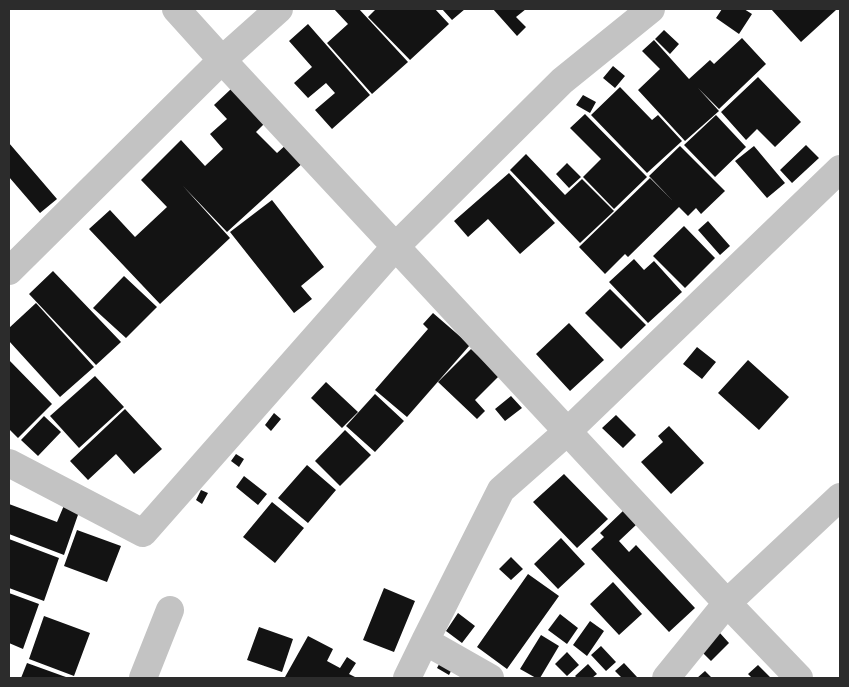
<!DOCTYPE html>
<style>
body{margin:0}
#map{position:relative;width:849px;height:687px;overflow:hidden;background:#fff;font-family:"Asap Condensed",sans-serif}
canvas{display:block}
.frame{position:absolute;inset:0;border:10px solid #2c2c2c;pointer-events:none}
</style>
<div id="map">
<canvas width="849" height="687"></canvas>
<div class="frame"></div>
</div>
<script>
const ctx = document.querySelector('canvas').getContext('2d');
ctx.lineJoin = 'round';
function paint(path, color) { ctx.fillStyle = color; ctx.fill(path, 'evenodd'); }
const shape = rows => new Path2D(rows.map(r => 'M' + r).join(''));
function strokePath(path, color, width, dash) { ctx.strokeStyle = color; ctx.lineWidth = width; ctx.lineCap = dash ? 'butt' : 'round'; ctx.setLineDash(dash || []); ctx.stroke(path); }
paint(shape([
 [334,9,359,9,408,62,372,94,327,43,348,24],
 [376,9,435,9,449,24,410,60,368,17],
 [442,9,465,9,452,20],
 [493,9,526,9,516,17,526,27,517,36],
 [722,9,744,9,752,14,739,34,716,18],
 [771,9,835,9,836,10,801,42],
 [308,24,370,95,332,129,315,110,335,93,326,83,308,98,294,83,312,67,289,41],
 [664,30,679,44,670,54,655,39],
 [742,38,766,64,719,109,698,88,719,111,685,141,638,90,660,69,642,51,654,40,689,79,710,60,714,64],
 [613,66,625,76,615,88,603,78],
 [758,77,801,122,775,147,757,129,746,140,721,112],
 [620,87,652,120,658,115,682,141,647,173,591,115],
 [231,89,264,124,256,132,277,153,288,143,305,161,227,232,183,186,230,238,160,304,89,229,110,210,135,237,167,207,141,180,181,140,205,166,223,149,210,134,227,119,214,105],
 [583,95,596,102,590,113,576,105],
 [585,114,647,177,614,209,583,177,601,159,570,128],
 [716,115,746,147,715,177,684,145],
 [9,143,57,199,40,213,9,177],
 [806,145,819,158,792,183,780,170],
 [680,146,725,191,701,214,696,208,688,216,679,207,628,257,625,254,605,274,579,247,650,178,673,201,649,176],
 [754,146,785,183,767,198,735,161],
 [526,154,565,195,582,179,614,211,580,243,510,170],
 [567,163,581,177,569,188,556,174],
 [509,173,555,223,520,254,488,219,468,237,454,221],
 [272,200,324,267,301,286,312,299,294,313,230,232],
 [708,221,730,246,720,255,698,230],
 [684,226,715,258,685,288,653,256],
 [634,259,644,270,654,261,682,292,648,323,609,282],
 [53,271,121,342,96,365,29,294],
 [124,276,157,307,126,338,93,308],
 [610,289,646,325,621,349,585,313],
 [36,303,94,367,60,397,9,341,9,328],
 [433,313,470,345,407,417,375,390,428,329,423,324],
 [569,323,604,360,570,391,536,354],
 [697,347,716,362,702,379,683,364],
 [471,349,499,376,475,400,485,411,477,419,438,382],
 [9,360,52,404,18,438,9,429],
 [748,360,789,397,759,430,718,393],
 [95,376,124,407,79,448,50,416],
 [326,382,358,412,342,428,311,398],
 [375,394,404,421,375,452,346,426],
 [511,396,522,408,505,421,495,409],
 [125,409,162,449,134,474,116,454,88,480,70,461],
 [274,413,281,419,271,431,265,425],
 [616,415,636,435,623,448,602,428],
 [44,416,61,432,38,456,21,440],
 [669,426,704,463,671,494,641,462,663,442,658,436],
 [345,430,371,455,340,486,315,461],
 [236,454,244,459,239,467,231,461],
 [307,465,336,490,308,523,278,498],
 [564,474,608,519,577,548,533,502],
 [244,476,267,494,258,505,236,487],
 [201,490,208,493,202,504,196,500],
 [272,502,304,528,275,563,243,537],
 [65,503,80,509,64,555,9,534,9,504,57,522],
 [624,510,637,524,619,541,629,552,636,545,695,608,669,632,591,549,604,537,600,533],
 [77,530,121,546,107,582,64,566],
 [561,538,585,564,558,589,534,564],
 [9,539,59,558,44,601,9,588],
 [511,557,523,569,511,580,499,569],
 [528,574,559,596,507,669,477,647],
 [613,582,642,614,619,635,590,604],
 [384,588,415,601,394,652,363,640],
 [9,593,39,604,23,649,9,643],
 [458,613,475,626,462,643,446,631],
 [560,614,578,628,567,644,548,630],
 [44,616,90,633,74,676,29,659],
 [590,621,604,631,587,656,573,645],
 [259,627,293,639,282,672,247,660],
 [719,632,729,643,711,661,700,650],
 [541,635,559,646,540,678,536,678,520,669],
 [308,636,333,649,327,661,340,668,347,657,356,663,349,674,357,678,285,677],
 [601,646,616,662,606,671,591,655],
 [567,652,579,665,567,676,555,664],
 [443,657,455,663,449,675,437,668],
 [27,663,63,676,69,678,21,678],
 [624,663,637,677,636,678,622,678,615,671],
 [588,664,597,674,592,678,577,678,575,676],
 [758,665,771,678,752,678,748,674],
 [705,671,712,678,697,678]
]), '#131313');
strokePath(shape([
 [176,9,222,60,727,603,840,497],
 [9,271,222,60,279,9],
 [9,463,143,533,396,246,562,81,651,9],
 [425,641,501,490,568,431,840,169],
 [143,678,170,610],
 [407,678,425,641,490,678],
 [666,678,727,603,799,678]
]), '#c3c3c3', 28);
</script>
